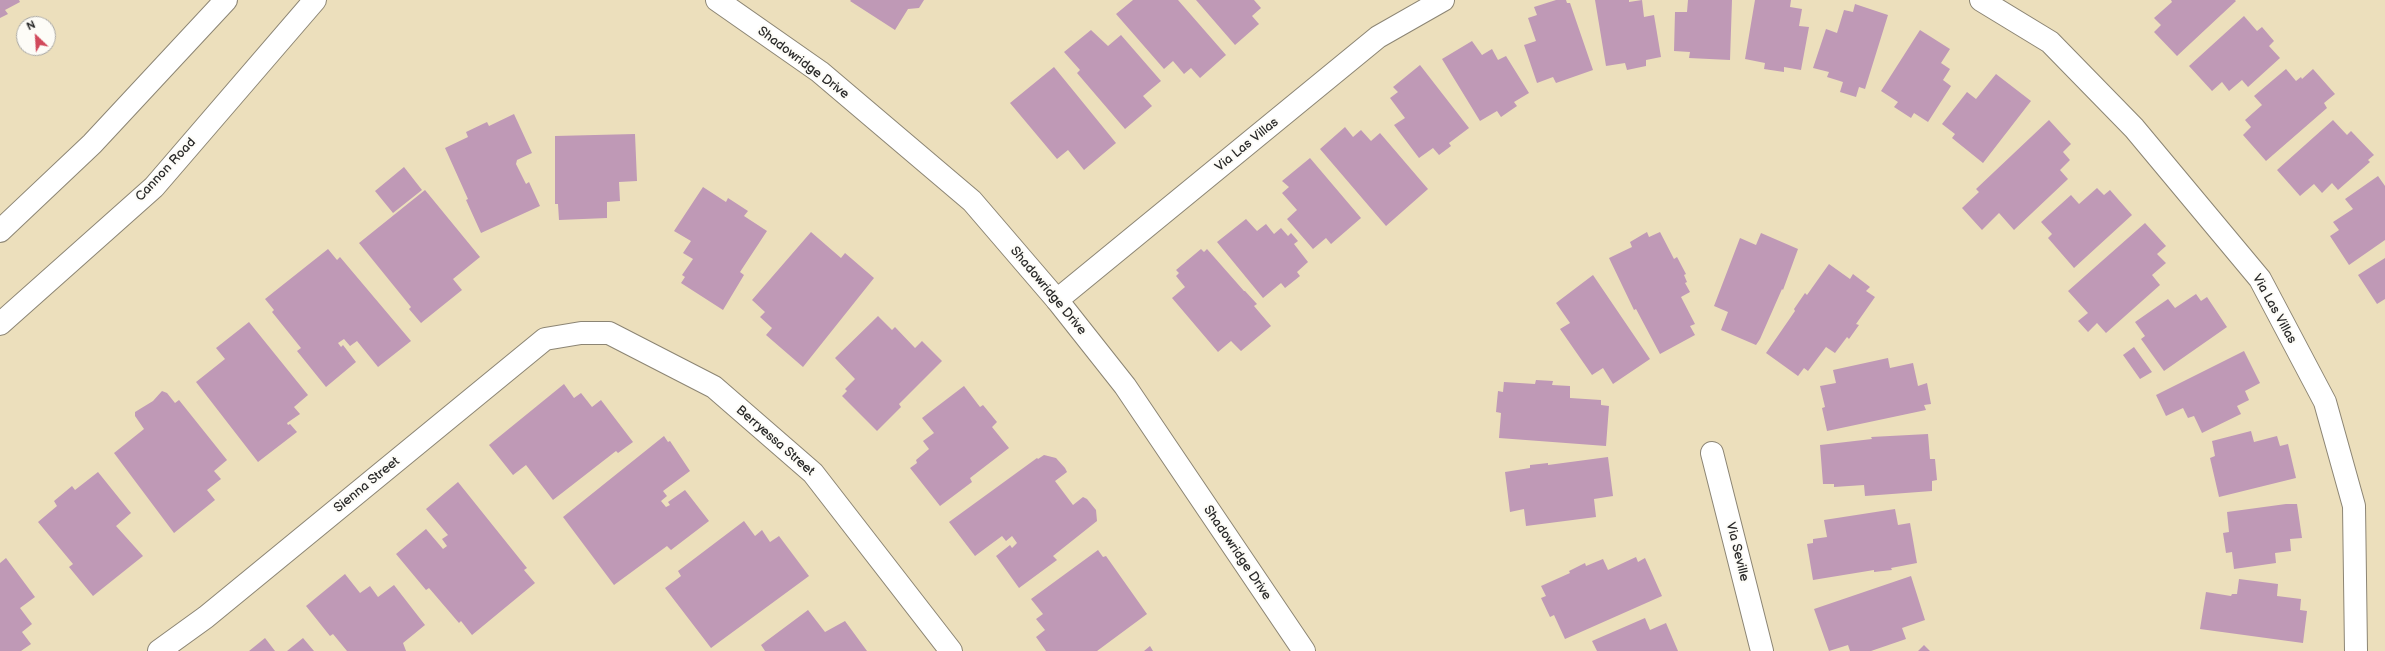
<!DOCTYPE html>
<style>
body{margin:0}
#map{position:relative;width:2385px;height:651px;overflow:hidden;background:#ecdfbc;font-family:"Balsamiq Sans",sans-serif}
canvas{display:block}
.north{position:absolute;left:16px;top:16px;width:40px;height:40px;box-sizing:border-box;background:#fdfcf7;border:1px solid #a9a8a5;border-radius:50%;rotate:335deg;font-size:11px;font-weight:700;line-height:16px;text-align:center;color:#2b2b2b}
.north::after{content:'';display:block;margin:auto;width:14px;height:18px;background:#d1495b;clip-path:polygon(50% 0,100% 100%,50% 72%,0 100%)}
</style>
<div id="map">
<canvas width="2385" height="651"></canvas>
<div class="north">N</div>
</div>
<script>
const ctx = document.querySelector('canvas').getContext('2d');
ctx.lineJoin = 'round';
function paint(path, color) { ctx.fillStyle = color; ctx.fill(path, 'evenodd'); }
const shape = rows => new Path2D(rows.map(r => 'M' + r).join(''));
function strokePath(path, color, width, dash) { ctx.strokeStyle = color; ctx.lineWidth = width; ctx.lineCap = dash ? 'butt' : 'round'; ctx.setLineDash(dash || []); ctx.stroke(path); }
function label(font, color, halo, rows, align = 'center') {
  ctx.font = font + ' "Balsamiq Sans",sans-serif'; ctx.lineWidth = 4; ctx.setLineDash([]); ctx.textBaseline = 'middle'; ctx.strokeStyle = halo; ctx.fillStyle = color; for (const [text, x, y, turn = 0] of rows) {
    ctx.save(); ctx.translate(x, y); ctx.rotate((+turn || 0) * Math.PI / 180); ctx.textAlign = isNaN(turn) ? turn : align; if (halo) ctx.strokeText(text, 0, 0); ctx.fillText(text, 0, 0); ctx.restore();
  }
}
paint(shape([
 [0,0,19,0,20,2,5,10,8,14,0,18],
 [851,0,924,0,919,8,908,9,895,30,850,1],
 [1133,0,1178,0,1226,55,1200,78,1191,68,1184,74,1173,61,1164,69,1116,14],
 [1196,0,1254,0,1261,8,1252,16,1259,24,1235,45],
 [1556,0,1566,0,1567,3,1570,3,1593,70,1556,83,1553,77,1537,83,1524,45,1536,41,1528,18,1537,15,1534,7],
 [1595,0,1629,0,1629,2,1642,0,1644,17,1654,15,1661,57,1646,60,1646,66,1627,70,1625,63,1606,66],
 [1688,0,1732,0,1730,60,1689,58,1690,52,1674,51,1675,12,1687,12],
 [1755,0,1791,0,1790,7,1802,9,1799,26,1809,27,1801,70,1784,67,1784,72,1764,69,1765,63,1745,59],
 [2171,0,2235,0,2236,1,2177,56,2154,32,2161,25,2154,18,2172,2],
 [1855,4,1888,15,1865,89,1859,87,1856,97,1840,92,1843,82,1827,77,1829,72,1813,68,1826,29,1837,33,1844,10,1853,12],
 [2244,16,2257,31,2262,27,2274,41,2269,46,2280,58,2248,87,2242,80,2229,91,2222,82,2212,91,2189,66],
 [1091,30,1108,46,1121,35,1161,81,1143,96,1152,106,1125,129,1077,73,1080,70,1064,52],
 [1920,30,1950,49,1941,63,1950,69,1943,80,1951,86,1928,122,1914,113,1911,118,1894,107,1898,102,1881,91],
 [1472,41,1482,55,1492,49,1498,60,1506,56,1529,93,1514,102,1517,106,1501,117,1497,111,1480,121,1442,59],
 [1420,65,1469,128,1449,143,1451,146,1439,155,1433,148,1419,158,1394,125,1405,118,1390,98,1398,92,1393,87],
 [1054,67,1116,143,1084,170,1068,150,1057,159,1010,103],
 [2286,69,2296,81,2301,77,2302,79,2313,69,2335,94,2324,103,2327,108,2266,161,2243,135,2251,127,2245,120,2262,105,2254,96],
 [1996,74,2031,101,1983,163,1952,138,1955,134,1942,124,1967,92,1976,99],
 [514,114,532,153,517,160,516,164,526,184,529,182,540,206,481,233,466,200,468,199,445,148,468,137,466,132,487,122,489,126],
 [2049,120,2071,144,2063,152,2070,160,2060,170,2068,179,2014,230,1999,213,1982,230,1962,208,1979,192,1976,189],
 [2333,120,2347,135,2351,131,2374,155,2368,160,2370,162,2338,190,2332,183,2322,193,2314,184,2300,196,2277,170],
 [1345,127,1353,137,1361,130,1371,141,1380,133,1428,189,1386,226,1320,149],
 [635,134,637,181,619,182,620,201,607,202,607,218,559,220,558,204,555,204,555,136],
 [1310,158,1361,218,1331,244,1326,238,1313,249,1287,219,1297,210,1282,193,1289,187,1282,181],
 [404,167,422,190,393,213,375,191],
 [2378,176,2385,186,2385,240,2349,265,2330,236,2339,230,2333,222,2353,209,2345,199],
 [703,187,726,202,728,198,748,211,744,216,767,231,740,272,744,275,723,310,681,283,685,277,682,275,693,259,683,253,691,241,674,231],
 [2097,188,2104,195,2110,190,2132,215,2074,268,2048,238,2052,234,2041,222,2071,195,2079,204],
 [425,190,480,257,453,279,462,290,421,323,409,309,411,307,359,243],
 [1246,219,1257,231,1266,224,1274,234,1281,228,1288,236,1291,233,1298,241,1294,244,1308,262,1297,272,1300,276,1285,288,1281,283,1263,298,1217,242],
 [2145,223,2166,246,2157,254,2166,263,2152,275,2160,285,2106,333,2097,323,2088,332,2078,321,2088,313,2068,291],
 [811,232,841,258,845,253,874,278,803,367,766,335,772,328,760,317,765,312,752,300],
 [1647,232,1649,237,1660,232,1674,259,1677,257,1686,274,1684,275,1687,282,1685,283,1690,292,1681,297,1695,324,1690,326,1695,335,1660,354,1636,309,1634,310,1609,258,1632,247,1630,242],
 [1761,233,1798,249,1783,290,1782,289,1760,339,1756,345,1721,330,1728,312,1714,306,1740,238,1756,245],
 [328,249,337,260,340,257,411,341,378,367,357,341,350,346,344,339,338,343,341,347,343,345,356,362,326,387,297,351,301,348,272,312,274,310,265,299],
 [1201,249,1204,252,1207,249,1244,291,1245,291,1257,304,1254,306,1271,326,1241,351,1231,341,1218,352,1172,298,1185,287,1176,276,1179,273,1176,270],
 [2385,258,2385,299,2377,304,2358,275],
 [1829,264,1850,279,1853,274,1870,287,1866,291,1875,297,1856,324,1859,325,1849,339,1847,337,1835,353,1826,347,1808,371,1804,368,1798,376,1766,353,1795,311,1794,309,1805,293,1807,295],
 [1593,275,1650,359,1613,384,1603,368,1592,375,1560,329,1570,323,1556,303],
 [2196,294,2201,301,2207,297,2227,327,2164,371,2141,339,2145,336,2135,322,2168,299,2175,308],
 [878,316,892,330,895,327,915,348,922,341,942,361,899,404,901,407,877,431,842,396,847,391,845,389,855,379,835,358],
 [249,322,308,395,294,407,300,414,287,423,288,425,290,424,297,432,258,462,196,382,225,359,216,348],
 [2134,347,2152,372,2140,379,2123,355],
 [2244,351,2260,383,2245,391,2249,400,2237,406,2241,414,2202,433,2194,416,2188,418,2183,408,2166,416,2156,395],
 [1888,358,1890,368,1913,363,1918,386,1927,383,1931,404,1924,405,1926,410,1827,431,1822,408,1825,407,1820,386,1836,383,1833,370],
 [1536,380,1553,381,1552,385,1570,386,1570,398,1601,400,1601,405,1609,406,1606,446,1499,438,1501,413,1496,412,1498,391,1503,392,1504,382,1535,384],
 [564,384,574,398,581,393,592,407,601,400,633,442,618,453,616,451,553,500,526,465,513,475,489,445],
 [964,386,980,407,983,405,997,422,992,427,1009,448,970,478,972,482,940,506,910,468,917,463,916,460,929,449,923,441,934,433,922,418],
 [162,391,167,393,175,403,179,400,227,460,214,471,221,479,207,490,215,500,174,533,114,453,144,429,135,416,135,412,153,401],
 [2251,431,2254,442,2277,436,2280,446,2288,444,2296,478,2219,497,2210,458,2215,456,2212,441],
 [1928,434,1930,459,1935,459,1937,480,1932,481,1932,491,1865,496,1864,485,1834,487,1834,484,1823,484,1820,445,1872,439,1871,437],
 [664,436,668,442,670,441,690,471,663,491,667,496,661,501,666,507,670,505,668,502,685,490,709,521,671,550,667,546,614,585,563,517],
 [1044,455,1056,458,1065,468,1067,472,1055,481,1073,505,1083,497,1087,499,1096,510,1097,521,1053,556,1057,560,1019,588,996,556,1010,545,1012,548,1017,543,1012,536,1006,541,1002,536,975,556,949,522,1037,458,1038,459],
 [1608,457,1613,496,1594,499,1596,517,1526,526,1524,509,1510,512,1505,472,1530,468,1530,465,1548,463,1548,465],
 [98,472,131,513,116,526,143,556,93,596,69,567,73,564,38,522,57,506,54,501,72,486,75,490],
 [458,482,527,568,524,570,535,583,472,635,461,621,459,623,429,588,426,590,396,554,426,529,443,549,447,546,442,539,448,535,426,509],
 [2286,504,2297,504,2302,538,2290,539,2291,551,2275,553,2276,563,2234,569,2232,552,2226,553,2223,533,2229,532,2227,512],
 [1895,509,1898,525,1910,523,1917,563,1891,568,1892,570,1874,572,1874,570,1813,580,1807,544,1813,543,1813,539,1827,537,1824,520],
 [744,521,755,536,762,530,770,542,779,536,809,576,711,648,665,588,681,576,678,571],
 [1098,550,1103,557,1106,556,1147,614,1097,651,1046,651,1036,637,1045,630,1036,619,1043,614,1031,599],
 [1636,557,1638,562,1645,558,1662,596,1565,639,1554,615,1550,617,1541,598,1546,596,1541,586,1570,573,1569,571,1585,563,1586,566,1603,559,1608,570],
 [6,558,35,597,20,608,32,624,22,632,31,644,21,651,0,651,0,563],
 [345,574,360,593,370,586,378,597,394,585,425,625,403,643,406,651,347,651,333,634,330,636,306,606],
 [1911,576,1925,620,1902,628,1906,639,1871,651,1850,651,1848,645,1829,651,1814,609],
 [2239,579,2278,584,2277,596,2301,599,2300,610,2307,611,2303,643,2200,629,2206,592,2231,596,2232,594,2237,594],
 [808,610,825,632,845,621,867,651,765,651,761,645],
 [1645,618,1650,630,1666,623,1678,651,1597,651,1592,641],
 [265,638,275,651,249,651],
 [303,638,314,651,287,651],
 [1924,645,1930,651,1918,651],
 [1150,646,1153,651,1144,651]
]), '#bf99b6');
const minor = shape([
 [1981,0,2050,42,2134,128,2260,279,2325,402,2354,506,2356,651],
 [1057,300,1378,37,1443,0],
 [1712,453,1762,651],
 [159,651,206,617,545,339,581,333,609,333,714,387,813,473,951,651]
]);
const tertiary = shape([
 [717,0,820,72,972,201,1057,300,1125,386,1304,651]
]);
const secondary = shape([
 [0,231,92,144,226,0],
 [0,324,154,187,315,0]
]);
strokePath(minor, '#8c8574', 24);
strokePath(tertiary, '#8c8574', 24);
strokePath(secondary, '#8c8574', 24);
strokePath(minor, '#fff', 22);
strokePath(tertiary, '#fff', 22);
strokePath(secondary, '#fff', 22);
label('13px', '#2b2b2b', '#fdfcf7', [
 ["Shadowridge Drive",803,63,37],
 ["Via Las Villas",1247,145,-39],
 ["Cannon Road",166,170,-47],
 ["Shadowridge Drive",1048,291,50],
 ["Via Las Villas",2274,309,61],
 ["Berryessa Street",775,441,41],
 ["Sienna Street",367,485,-39],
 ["Via Seville",1737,552,76],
 ["Shadowridge Drive",1237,553,56]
]);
</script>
